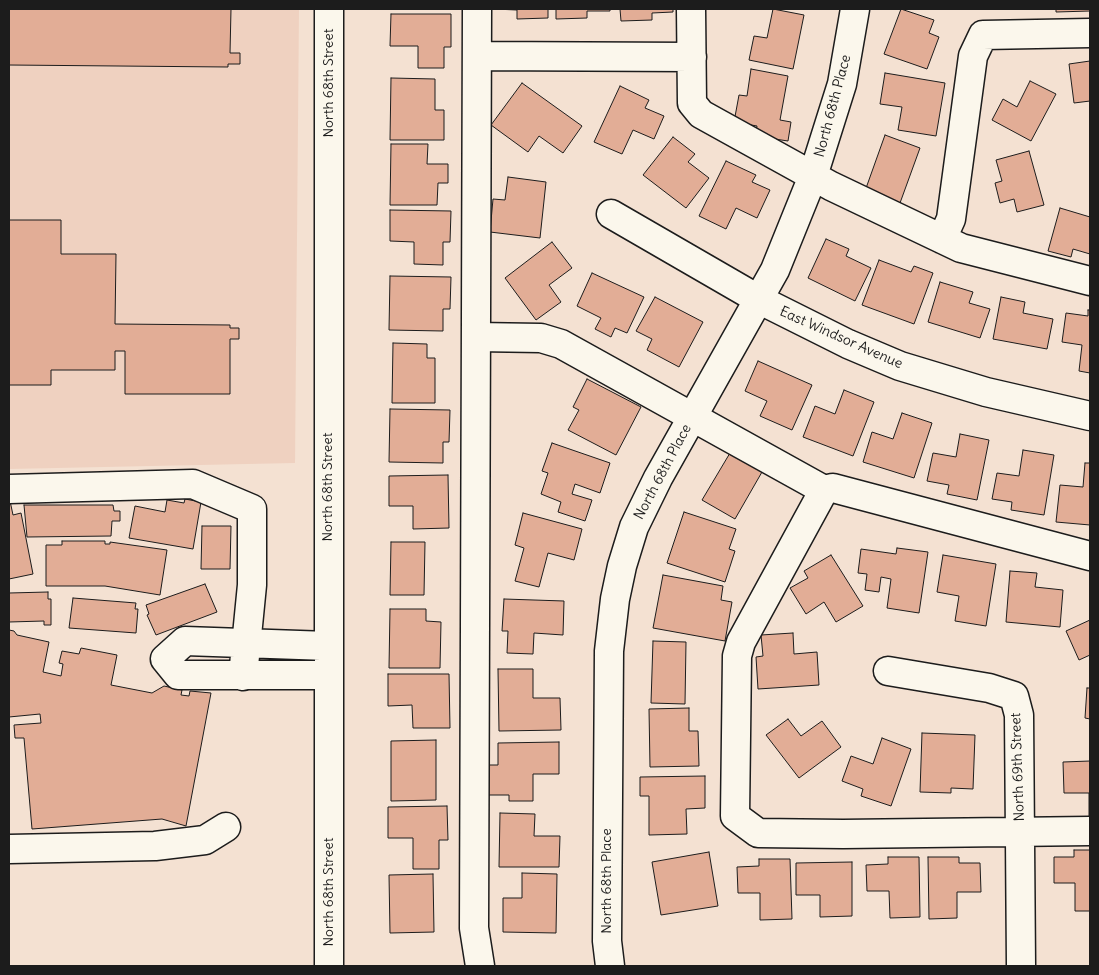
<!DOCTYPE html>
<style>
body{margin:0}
#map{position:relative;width:1099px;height:975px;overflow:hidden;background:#f4e1d2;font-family:Delius,sans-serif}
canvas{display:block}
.frame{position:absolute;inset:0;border:10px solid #1c1c1c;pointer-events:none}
</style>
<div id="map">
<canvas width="1099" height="975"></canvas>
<div class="frame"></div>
</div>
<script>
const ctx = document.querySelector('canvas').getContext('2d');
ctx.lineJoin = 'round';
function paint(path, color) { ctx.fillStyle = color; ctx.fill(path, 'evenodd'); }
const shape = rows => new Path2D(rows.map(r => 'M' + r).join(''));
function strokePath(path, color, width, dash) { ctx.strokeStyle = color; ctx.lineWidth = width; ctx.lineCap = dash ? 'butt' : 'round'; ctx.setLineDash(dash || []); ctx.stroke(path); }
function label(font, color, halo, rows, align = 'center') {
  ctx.font = font + ' Delius,sans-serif'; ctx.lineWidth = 4.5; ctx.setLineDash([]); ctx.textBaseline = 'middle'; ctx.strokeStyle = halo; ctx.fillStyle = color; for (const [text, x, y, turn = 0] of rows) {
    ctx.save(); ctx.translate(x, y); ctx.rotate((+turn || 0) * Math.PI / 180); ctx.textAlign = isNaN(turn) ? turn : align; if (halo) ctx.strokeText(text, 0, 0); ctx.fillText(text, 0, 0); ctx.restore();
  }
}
paint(shape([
 [9,9,299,9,295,463,9,469]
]), '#efd1c0');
const building = shape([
 [9,9,231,9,230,53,240,53,240,64,228,64,228,67,9,65,9,9],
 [494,9,548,9,548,18,517,19,517,10,494,9],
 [556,9,610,9,610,11,587,11,587,18,556,19,556,9],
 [620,9,673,9,673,12,652,13,652,20,621,21,620,9],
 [773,9,804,15,793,69,749,60,754,36,767,38,773,9],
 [901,9,934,20,929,33,939,37,927,69,884,54,901,9],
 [1056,9,1090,9,1090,11,1056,12,1056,9],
 [391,14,451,14,451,47,444,47,444,68,418,68,418,46,390,46,391,14],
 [1090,61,1090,101,1074,103,1069,64,1090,61],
 [751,69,788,76,780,120,791,122,788,141,755,136,757,126,734,122,739,95,747,96,751,69],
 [885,73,945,83,936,136,898,130,902,107,880,104,885,73],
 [391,78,435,79,435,110,444,110,444,140,390,140,391,78],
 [1030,81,1056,94,1031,141,992,120,1003,99,1017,107,1030,81],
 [522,83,582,126,563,153,539,136,528,152,491,125,522,83],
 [620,86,649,100,645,108,664,116,654,139,633,130,622,154,594,142,620,86],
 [885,135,920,148,900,203,865,191,885,135],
 [673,137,695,154,688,162,709,178,686,208,643,175,673,137],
 [391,144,428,144,427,164,448,164,448,183,438,183,437,205,390,205,391,144],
 [1029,151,1044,205,1017,212,1014,199,1000,203,995,183,1002,181,996,160,1029,151],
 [726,161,756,175,752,182,770,190,757,218,736,208,726,229,699,216,726,161],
 [508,177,546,182,540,238,490,232,493,199,505,200,508,177],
 [1060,208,1090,217,1090,254,1073,249,1071,257,1048,251,1060,208],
 [390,210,451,211,450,242,443,242,443,265,414,264,414,242,390,241,390,210],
 [9,220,61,220,61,254,116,254,115,324,230,325,230,328,239,328,239,339,230,339,230,394,125,394,125,351,115,351,115,370,51,370,51,385,9,385,9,220],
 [826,239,849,249,846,256,871,268,855,301,808,278,826,239],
 [552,242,572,268,549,285,561,302,536,320,505,278,552,242],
 [879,260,911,272,914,266,933,273,914,324,862,305,879,260],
 [592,273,644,297,627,333,615,328,611,337,595,329,601,318,577,306,592,273],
 [390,276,451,277,450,309,443,309,443,331,389,330,390,276],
 [940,282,973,292,969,303,990,309,980,338,928,322,940,282],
 [655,297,703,322,679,367,647,350,652,339,636,331,655,297],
 [1001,297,1025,302,1023,313,1053,319,1047,349,993,339,1001,297],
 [1088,310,1090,310,1090,373,1079,371,1082,345,1062,342,1066,313,1088,316,1088,310],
 [393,343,427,344,427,358,435,358,435,403,392,403,393,343],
 [758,361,812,385,792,430,760,416,767,401,745,391,758,361],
 [587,379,641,407,616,455,568,430,579,410,573,407,587,379],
 [844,390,874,402,853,456,803,437,815,406,835,414,844,390],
 [390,409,450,410,449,442,443,442,443,463,389,462,390,409],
 [902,413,932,423,914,478,863,462,872,432,893,439,902,413],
 [960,434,989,440,977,500,947,494,949,485,927,481,933,453,956,457,960,434],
 [552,443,610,463,600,493,575,484,572,494,592,500,585,521,558,512,561,502,541,494,548,473,542,471,552,443],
 [1023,450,1054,455,1044,515,1011,510,1012,502,992,499,997,473,1019,476,1023,450],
 [730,453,762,472,735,519,702,500,730,453],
 [1085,463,1090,463,1090,525,1056,522,1060,485,1083,487,1085,463],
 [448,475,449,528,413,529,413,506,389,506,389,476,448,475],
 [9,496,13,515,21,513,33,574,9,579,9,496],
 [185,499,201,502,193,549,129,538,135,506,165,512,167,500,184,503,185,499],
 [24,505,113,505,114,511,120,511,120,521,112,521,111,536,27,537,24,505],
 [684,512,736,529,729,549,735,551,725,582,667,563,684,512],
 [523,513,582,529,574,560,548,553,539,587,515,581,524,548,515,545,523,513],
 [202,526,231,526,230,569,201,569,202,526],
 [62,541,105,541,105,544,110,544,110,542,167,550,160,595,105,586,46,586,46,545,62,545,62,541],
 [391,542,425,542,424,595,390,595,391,542],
 [897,548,928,552,919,613,887,608,891,579,881,577,879,592,865,590,867,574,858,573,861,549,896,554,897,548],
 [831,555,863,606,836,622,824,602,806,614,790,588,808,578,804,571,831,555],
 [943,555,996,564,986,626,955,621,959,596,937,592,943,555],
 [1010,571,1037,573,1035,587,1063,590,1060,627,1006,622,1010,571],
 [663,575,723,586,721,600,732,602,725,641,653,628,663,575],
 [205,584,217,612,156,635,147,615,149,614,146,605,205,584],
 [48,592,48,599,51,599,51,625,44,625,44,621,9,622,9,593,48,592],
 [73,598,136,603,135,609,138,609,136,633,69,628,73,598],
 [504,599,564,601,563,635,534,633,533,654,507,653,508,631,502,631,504,599],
 [390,609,426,609,426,621,441,622,440,668,389,668,390,609],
 [1090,620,1090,655,1079,660,1066,631,1090,620],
 [9,630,14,631,17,635,49,642,43,672,61,676,63,664,59,663,62,651,79,654,81,648,117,655,111,685,152,693,164,686,182,690,181,695,189,696,190,691,211,693,186,826,162,819,32,829,24,738,15,738,14,725,41,723,40,714,9,717,9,630],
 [793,633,794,654,817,652,819,685,758,689,756,657,763,656,761,635,793,633],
 [653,641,686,642,685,704,651,703,653,641],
 [498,669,533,669,533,698,560,698,561,730,499,731,498,669],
 [388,674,449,674,450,728,413,728,412,705,388,706,388,674],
 [1087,688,1090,688,1090,719,1085,718,1087,688],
 [689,708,689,731,698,731,699,766,650,767,649,709,689,708],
 [788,719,801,736,822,721,841,747,799,778,766,735,788,719],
 [922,733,975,735,973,789,951,788,951,793,920,792,922,733],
 [882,738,911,749,891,806,861,796,863,789,842,781,851,756,873,764,882,738],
 [436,740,436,800,391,801,391,741,436,740],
 [559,742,559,774,533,774,533,801,509,801,509,795,486,795,486,765,498,765,498,743,559,742],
 [1090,761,1090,817,1089,817,1089,793,1064,793,1063,762,1090,761],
 [705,776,705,808,686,809,687,834,649,835,649,796,640,796,640,777,705,776],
 [447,806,448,840,439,840,439,869,413,869,413,838,388,838,388,807,447,806],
 [500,813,535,814,534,836,560,836,559,867,499,867,500,813],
 [1074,850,1090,850,1090,911,1075,911,1075,883,1054,883,1054,857,1074,857,1074,850],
 [709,852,718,906,661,915,652,862,709,852],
 [888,857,919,857,920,917,890,918,889,891,867,891,866,865,888,864,888,857],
 [928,857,959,857,959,863,980,863,981,892,957,892,957,918,929,919,928,857],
 [759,859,790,859,792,919,760,920,760,893,738,893,737,867,759,866,759,859],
 [852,862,852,916,820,917,820,895,796,895,796,863,852,862],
 [522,873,557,874,556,933,503,932,503,898,522,898,522,873],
 [433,874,434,932,390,933,389,875,433,874]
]);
paint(building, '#e2ad96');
strokePath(building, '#1c1c1c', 1);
const minor = shape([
 [477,9,474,928,480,966],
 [691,9,692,103,701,114,831,186,961,248,1090,281],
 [477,56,692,57],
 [611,214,758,299,848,344,900,366,986,392,1090,416],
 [942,239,951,219,973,56,983,35,1090,33],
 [476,337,541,338,561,344,824,490,833,488,1090,556],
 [9,489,193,484,252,509,252,585,243,676],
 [824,490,741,642,737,656,735,816,758,833,843,834,1090,831],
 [328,646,185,641,165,659,178,675,328,675],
 [888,671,989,688,1014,696,1019,715,1021,966],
 [9,849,155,846,205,840,226,827],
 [329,966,329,9],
 [610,966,607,941,609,651,615,599,622,566,634,527,658,478,775,270,813,176,842,84,855,9]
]);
strokePath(minor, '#1c1c1c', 31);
strokePath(minor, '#fbf7ec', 28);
label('14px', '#1c1c1c', '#fbf7ec', [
 ["North 68th Street",329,83,-90],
 ["North 68th Place",833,106,-75],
 ["East Windsor Avenue",841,338,24],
 ["North 68th Place",663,472,-62],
 ["North 68th Street",328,487,-90],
 ["North 69th Street",1018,767,-92],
 ["North 68th Place",607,881,-90],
 ["North 68th Street",329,892,-90]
]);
</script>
